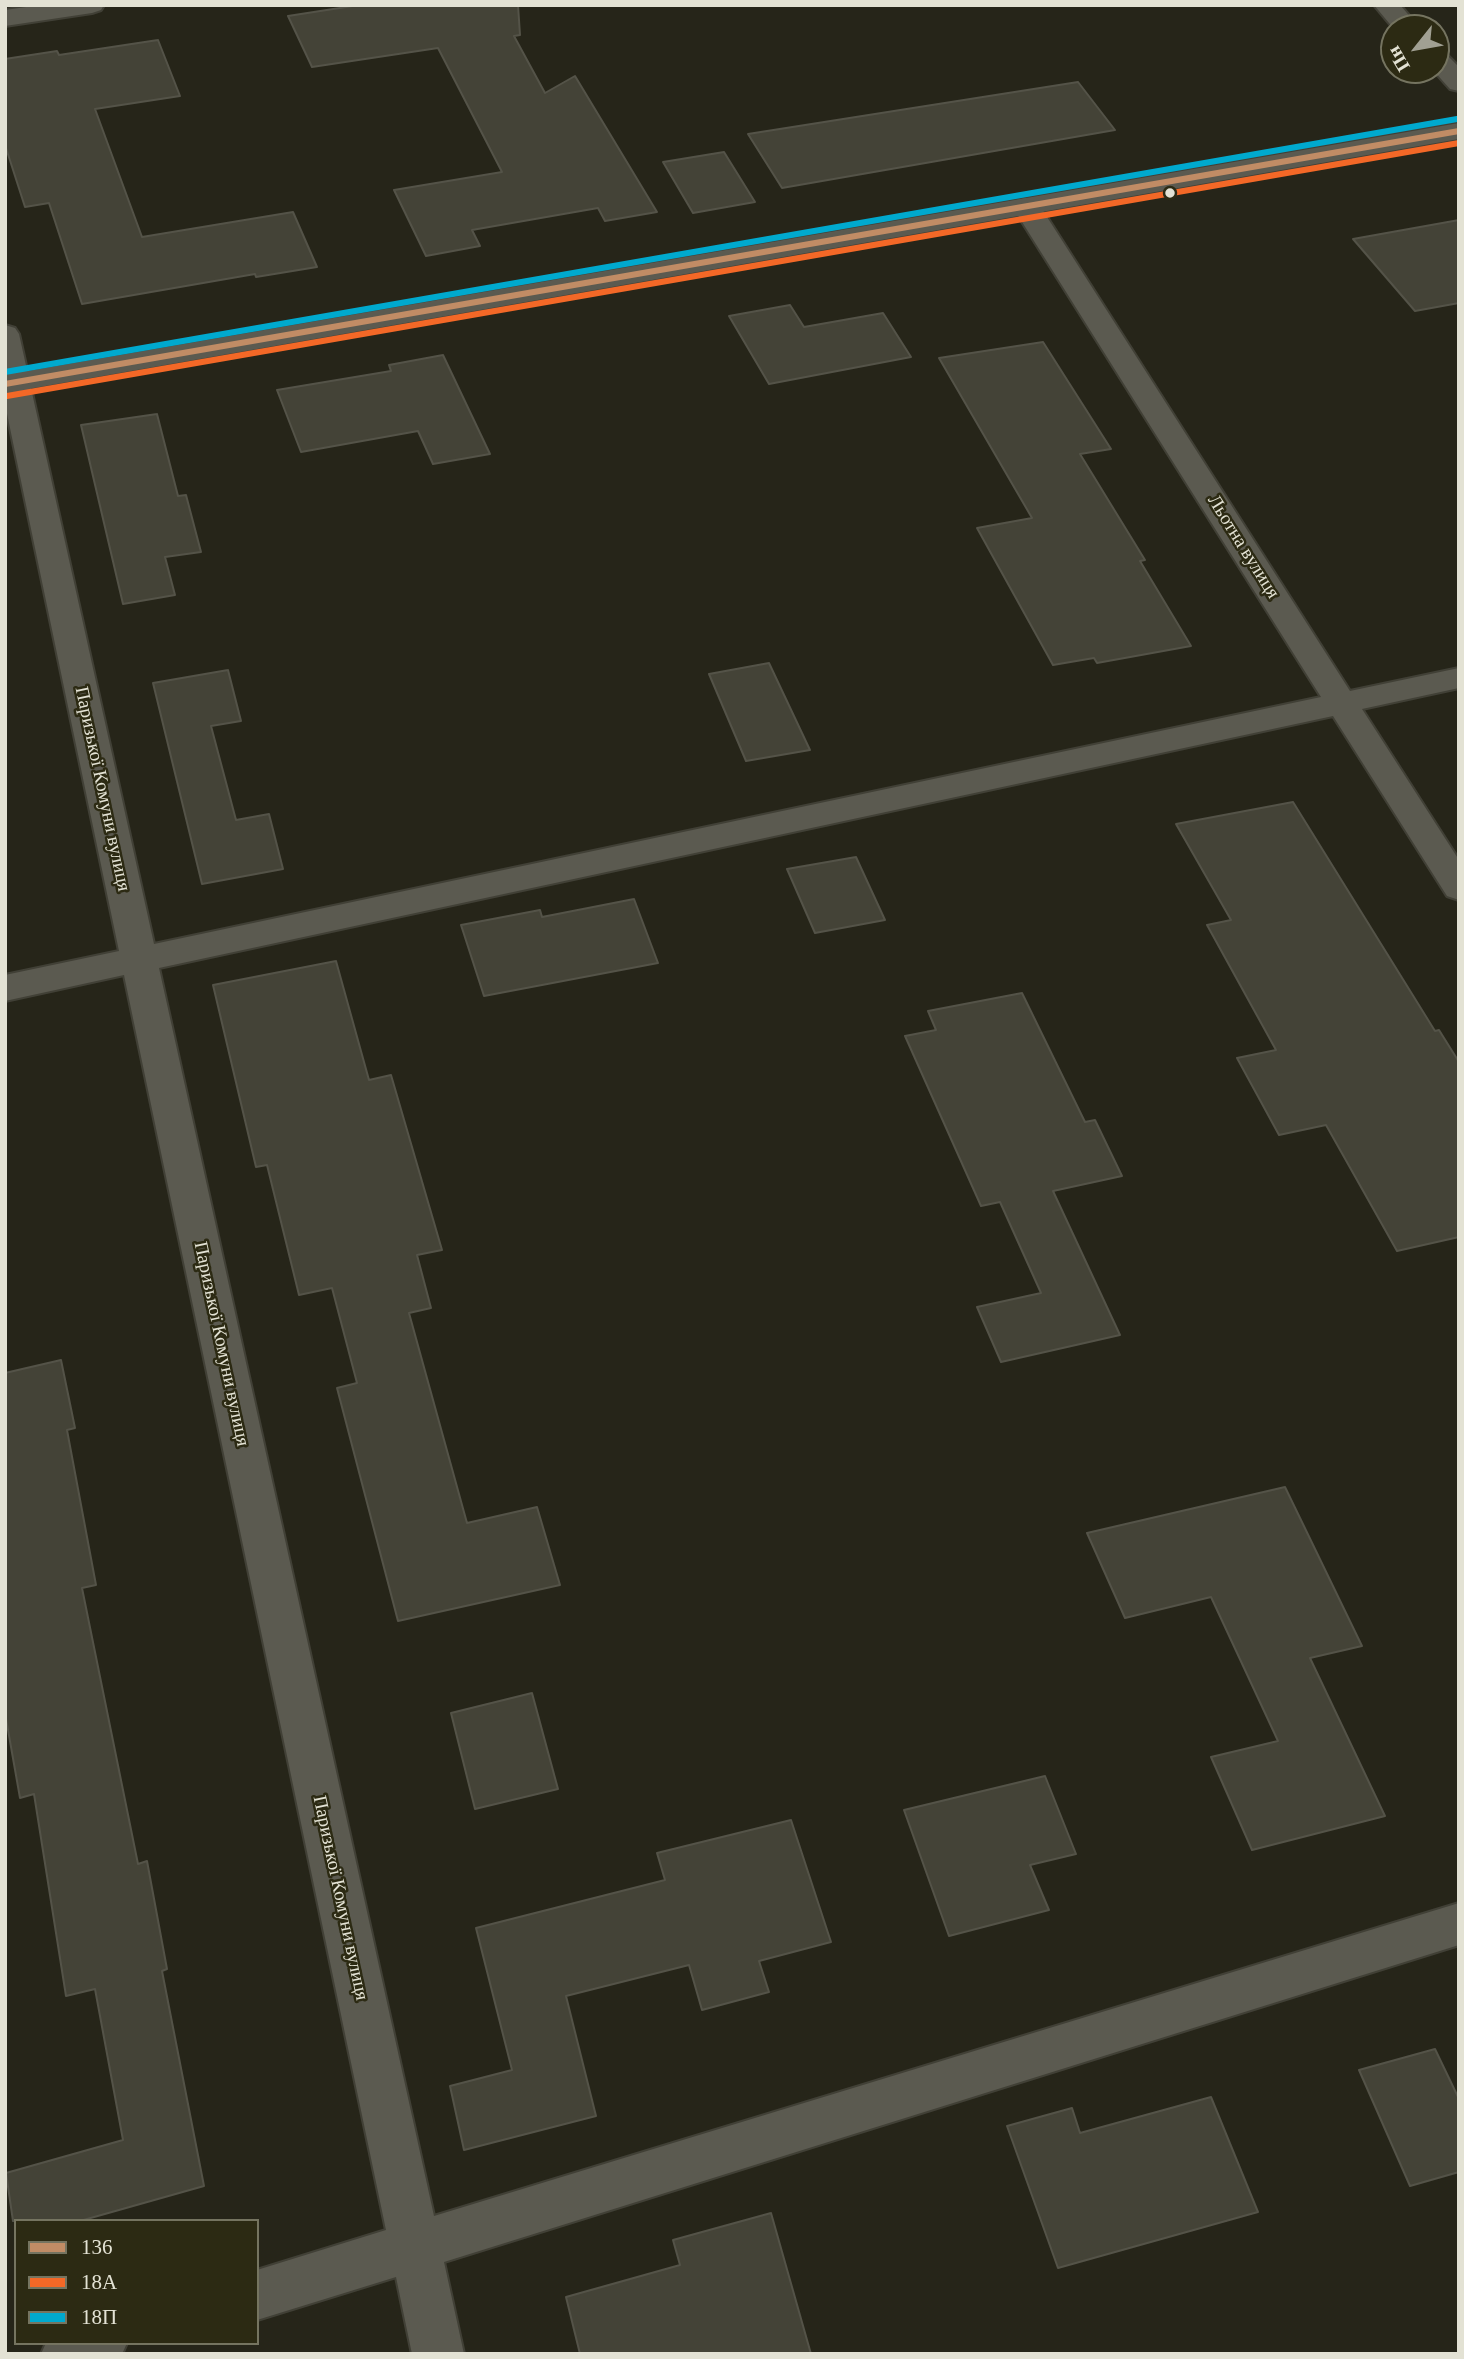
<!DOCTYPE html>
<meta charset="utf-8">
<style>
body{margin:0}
#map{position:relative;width:1464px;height:2359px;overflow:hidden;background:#262519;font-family:"Times New Roman",serif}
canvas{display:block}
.frame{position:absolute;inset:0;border:7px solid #e3e2d4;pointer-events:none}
.legend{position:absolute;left:14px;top:2219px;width:245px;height:126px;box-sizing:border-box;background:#2c2a13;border:2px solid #757460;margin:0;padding:9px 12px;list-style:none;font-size:21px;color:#e3e2d4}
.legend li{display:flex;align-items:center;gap:14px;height:35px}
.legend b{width:35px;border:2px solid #757460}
.north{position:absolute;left:1380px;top:14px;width:70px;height:70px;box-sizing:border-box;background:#2c2a13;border:2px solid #757460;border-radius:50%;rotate:239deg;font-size:19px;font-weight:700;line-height:28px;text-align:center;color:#e3e2d4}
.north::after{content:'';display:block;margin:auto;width:24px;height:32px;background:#a1a093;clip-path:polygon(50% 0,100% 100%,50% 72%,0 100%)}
</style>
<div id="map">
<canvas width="1464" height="2359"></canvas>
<div class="frame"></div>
<ul class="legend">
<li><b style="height:9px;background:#c18c65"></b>136</li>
<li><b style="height:9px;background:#f36827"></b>18А</li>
<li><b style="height:9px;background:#00a9ce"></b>18П</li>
</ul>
<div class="north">Пн</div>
</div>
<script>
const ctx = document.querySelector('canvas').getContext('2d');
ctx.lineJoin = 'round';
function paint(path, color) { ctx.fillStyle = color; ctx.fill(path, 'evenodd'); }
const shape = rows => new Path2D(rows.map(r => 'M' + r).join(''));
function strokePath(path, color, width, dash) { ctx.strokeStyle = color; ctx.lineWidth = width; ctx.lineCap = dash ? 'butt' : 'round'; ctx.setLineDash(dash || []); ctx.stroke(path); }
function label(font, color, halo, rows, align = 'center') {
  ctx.font = font + ' "Times New Roman",serif'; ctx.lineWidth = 5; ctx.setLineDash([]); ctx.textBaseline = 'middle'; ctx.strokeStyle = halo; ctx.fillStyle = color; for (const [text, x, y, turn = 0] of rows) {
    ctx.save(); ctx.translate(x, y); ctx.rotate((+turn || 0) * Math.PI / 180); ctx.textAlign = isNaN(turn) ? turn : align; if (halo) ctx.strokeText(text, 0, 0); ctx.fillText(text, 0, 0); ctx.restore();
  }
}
const building = shape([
 [359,5,518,5,520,35,514,36,545,93,575,76,657,212,605,221,598,208,472,230,480,246,426,256,394,190,502,172,438,48,312,67,288,16,359,5],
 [158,40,180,96,95,109,142,237,293,212,317,267,256,277,255,274,82,304,49,203,25,207,5,145,5,59,57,51,59,55,158,40],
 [1078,82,1115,130,782,188,748,134,1078,82],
 [724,152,755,202,693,213,663,162,724,152],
 [1459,220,1459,303,1415,311,1353,239,1459,220],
 [790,305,804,327,883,313,911,357,769,384,729,316,790,305],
 [1043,342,1111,449,1080,454,1145,560,1140,561,1191,646,1097,663,1094,658,1053,665,977,528,1032,518,939,358,1043,342],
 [443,355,490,454,433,464,418,431,301,452,277,390,391,371,389,365,443,355],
 [157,414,178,496,186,495,201,552,165,557,175,595,123,604,81,425,157,414],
 [769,663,810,750,746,761,709,674,769,663],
 [228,670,241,721,211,726,236,820,269,814,283,869,202,884,153,683,228,670],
 [1293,802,1435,1031,1439,1030,1459,1062,1459,1237,1397,1251,1326,1125,1279,1135,1237,1058,1276,1050,1207,925,1231,920,1176,824,1293,802],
 [856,857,885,920,815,933,787,869,856,857],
 [634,899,658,963,484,996,461,925,540,910,542,917,634,899],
 [336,961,369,1080,391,1075,442,1250,417,1255,431,1308,409,1313,467,1523,537,1507,560,1585,398,1621,337,1388,357,1383,332,1288,299,1295,267,1165,256,1167,213,985,336,961],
 [1022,993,1085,1122,1095,1120,1122,1176,1053,1191,1120,1335,1001,1362,977,1307,1041,1293,1000,1202,981,1206,905,1036,936,1030,928,1011,1022,993],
 [61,1360,75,1428,67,1430,96,1585,82,1588,138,1864,147,1861,167,1969,162,1971,204,2186,80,2221,13,2221,6,2173,123,2140,95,1989,66,1996,34,1794,20,1798,5,1713,5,1373,61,1360],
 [1285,1487,1362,1646,1310,1658,1385,1816,1252,1850,1211,1757,1278,1741,1211,1597,1125,1618,1087,1533,1285,1487],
 [532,1693,558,1789,475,1809,451,1713,532,1693],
 [1045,1776,1076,1854,1030,1865,1049,1910,949,1936,904,1810,1045,1776],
 [791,1820,831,1942,759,1961,769,1992,702,2010,689,1965,566,1996,596,2116,464,2150,450,2086,512,2070,476,1928,665,1880,657,1853,791,1820],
 [1435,2049,1459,2099,1459,2172,1410,2186,1359,2070,1435,2049],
 [1211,2097,1258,2212,1058,2268,1007,2126,1072,2108,1080,2133,1211,2097],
 [771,2213,811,2354,580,2354,566,2297,680,2265,673,2240,771,2213]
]);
paint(building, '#444337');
strokePath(building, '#545348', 2);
const street = shape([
 [40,5,104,5,101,10,92,13,5,26,5,10,40,5],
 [1374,5,1400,5,1420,28,1394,29,1374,5],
 [1436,50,1445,53,1459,67,1459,91,1450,89,1433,70,1436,70,1436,50],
 [1026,198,1036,200,1040,206,1350,691,1459,668,1459,688,1362,709,1459,860,1459,900,1447,896,1333,716,159,968,434,2216,1459,1903,1459,1945,444,2262,464,2354,412,2354,396,2277,257,2320,257,2270,386,2230,124,975,5,1001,5,975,119,951,5,404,5,325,15,328,19,334,154,944,1321,697,1012,206,1016,200,1026,198],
 [46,2343,127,2343,122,2354,41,2354,46,2343]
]);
const secondary = shape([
 [1459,123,1459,139,5,393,5,375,1459,123]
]);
strokePath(street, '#414036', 4);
strokePath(secondary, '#414036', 4);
paint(street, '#5b5a50');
paint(secondary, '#5b5a50');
strokePath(shape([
 [5,384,1459,131]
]), '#c18c65', 6);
strokePath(shape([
 [7,396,1459,143]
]), '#f36827', 6);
strokePath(shape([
 [5,372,1457,119]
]), '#00a9ce', 6);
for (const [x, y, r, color] of [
 [1170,193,6,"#e3e2d4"]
]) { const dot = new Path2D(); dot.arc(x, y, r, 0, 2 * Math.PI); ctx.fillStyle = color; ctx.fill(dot); strokePath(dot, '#2c2a13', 2.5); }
label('19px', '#e3e2d4', '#2c2a13', [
 ["Льотна вулиця",1243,547,58],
 ["Паризької Комуни вулиця",102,789,78],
 ["Паризької Комуни вулиця",221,1344,78],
 ["Паризької Комуни вулиця",340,1898,78]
]);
</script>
